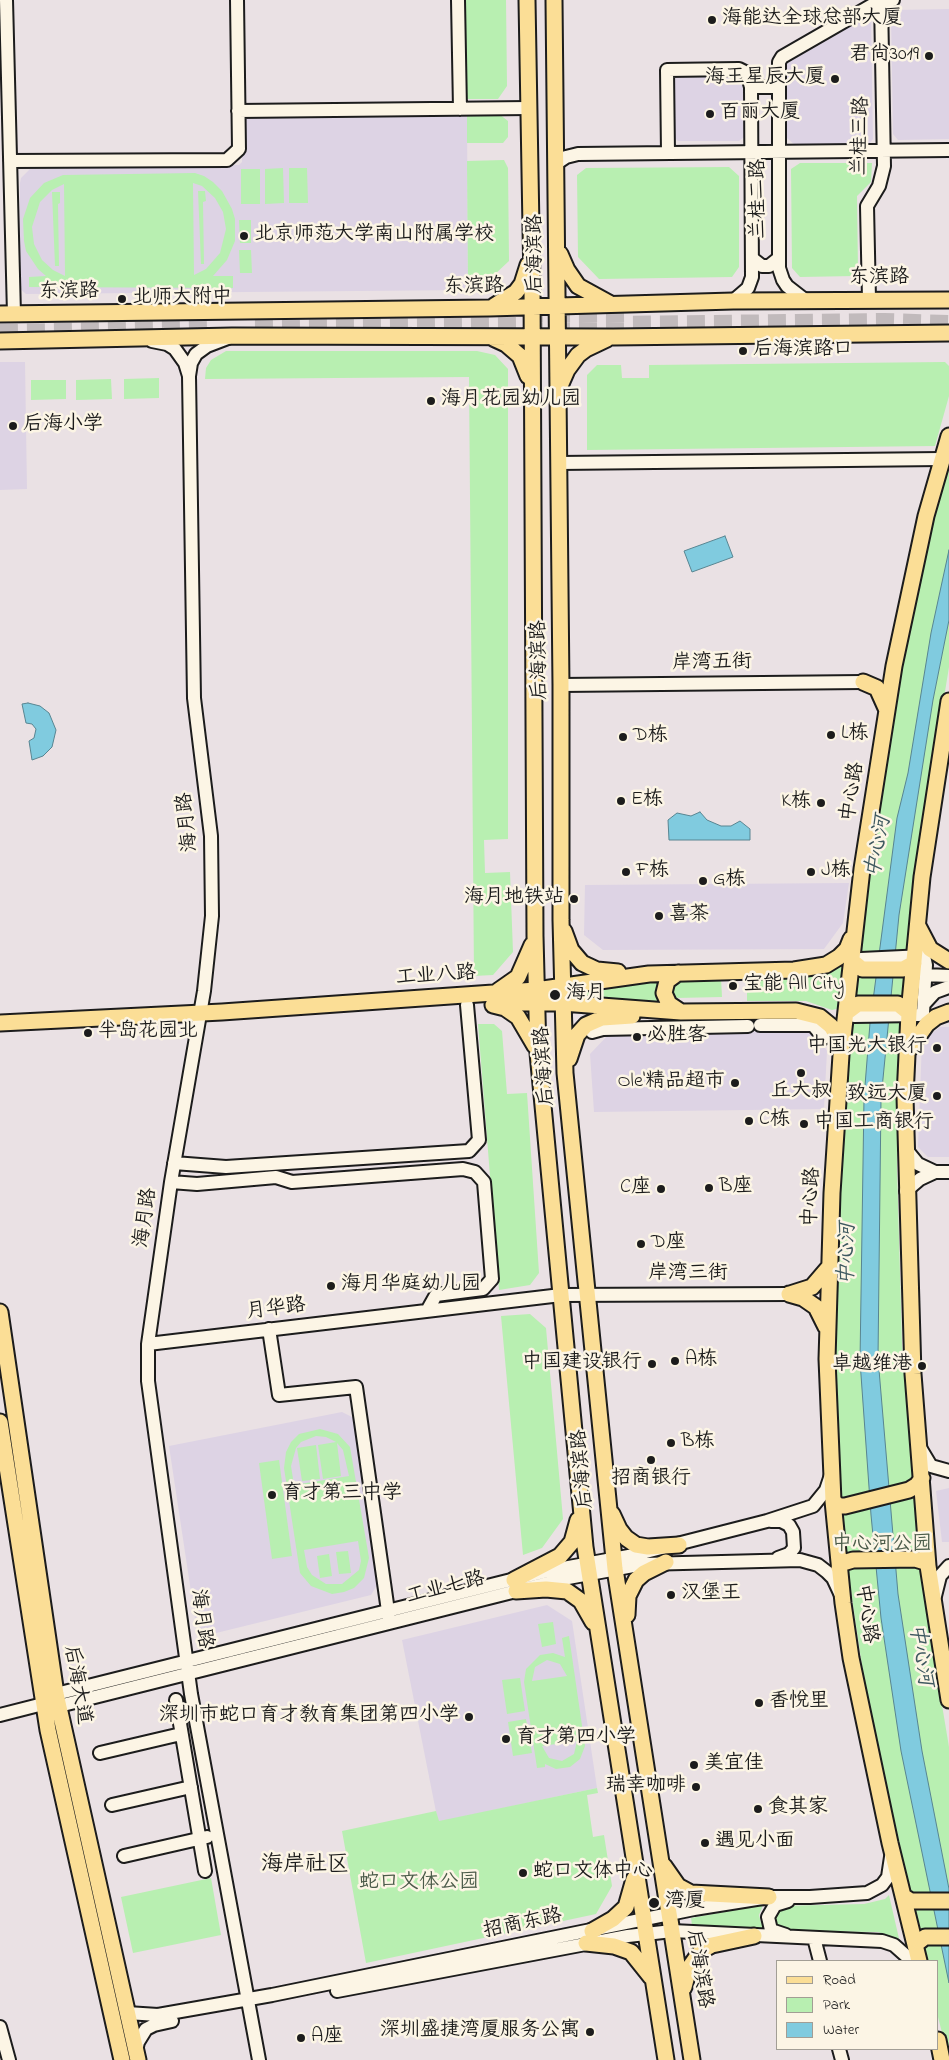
<!DOCTYPE html>
<meta charset="utf-8">
<style>
body{margin:0}
#map{position:relative;width:949px;height:2060px;overflow:hidden;background:#eae1e4;font-family:"Indie Flower",sans-serif}
canvas{display:block}
.legend{position:absolute;left:776px;top:1960px;width:162px;height:90px;box-sizing:border-box;background:#fcf5e5;border:1px solid #a29e95;margin:0;padding:6px 9px;list-style:none;font-size:15px;color:#1c1c1c}
.legend li{display:flex;align-items:center;gap:10px;height:25px}
.legend b{width:25px;border:1px solid #a29e95}
</style>
<div id="map">
<canvas width="949" height="2060"></canvas>
<ul class="legend">
<li><b style="height:6px;background:#fbde96"></b>Road</li>
<li><b style="height:14px;background:#b8efb1"></b>Park</li>
<li><b style="height:14px;background:#80cbdf"></b>Water</li>
</ul>
</div>
<script>
const ctx = document.querySelector('canvas').getContext('2d');
ctx.lineJoin = 'round';
function paint(path, color) { ctx.fillStyle = color; ctx.fill(path, 'evenodd'); }
const shape = rows => new Path2D(rows.map(r => 'M' + r).join(''));
function strokePath(path, color, width, dash) { ctx.strokeStyle = color; ctx.lineWidth = width; ctx.lineCap = dash ? 'butt' : 'round'; ctx.setLineDash(dash || []); ctx.stroke(path); }
function label(font, color, halo, rows, align = 'center') {
  ctx.font = font + ' "Indie Flower","LXGW WenKai TC",sans-serif'; ctx.lineWidth = 5; ctx.setLineDash([]); ctx.textBaseline = 'middle'; ctx.strokeStyle = halo; ctx.fillStyle = color; for (const [text, x, y, turn = 0] of rows) {
    ctx.save(); ctx.translate(x, y); ctx.rotate((+turn || 0) * Math.PI / 180); ctx.textAlign = isNaN(turn) ? turn : align; if (halo) ctx.strokeText(text, 0, 0); ctx.fillText(text, 0, 0); ctx.restore();
  }
}
paint(shape([
 [949,9,949,139,898,140,893,134,891,15,895,10],
 [871,15,873,139,869,144,794,144,787,138,787,63],
 [676,73,743,75,744,137,739,141,678,141,673,136,672,78],
 [467,115,468,290,26,294,19,288,20,183,21,178,30,169,239,165,242,162,242,122,248,117],
 [0,362,25,362,27,489,0,490],
 [849,883,843,923,824,949,603,950,584,935,585,885],
 [940,1027,949,1027,949,1157,928,1157,918,1147,922,1041],
 [813,1030,827,1051,824,1109,594,1112,590,1054,609,1034],
 [342,1412,356,1419,380,1580,371,1595,208,1635,196,1625,169,1446],
 [949,1488,949,1542,942,1542,936,1491],
 [547,1605,572,1621,597,1788,438,1822,402,1640]
]), '#ddd3e4');
paint(shape([
 [464,0,506,0,507,86,498,99,466,99],
 [499,114,508,121,508,137,503,143,467,143,467,115],
 [504,160,508,168,509,261,478,290,468,290,467,161],
 [800,163,872,163,871,182,857,196,858,271,855,276,800,277,792,268,791,169],
 [729,167,739,176,739,267,732,277,599,279,578,257,577,175,586,168],
 [283,168,284,203,265,204,265,169],
 [289,168,307,168,308,203,289,203],
 [241,169,260,169,260,204,241,204],
 [195,173,204,176,213,182,222,191,232,209,235,219,235,241,227,260,213,276,233,276,233,288,29,287,29,277,46,276,38,269,26,251,24,241,23,219,30,198,44,183,63,175],
 [193,183,202,186,215,198,223,212,226,229,220,253,206,269,194,275],
 [64,184,65,275,65,276,53,270,42,260,34,244,32,227,40,202,52,190],
 [198,191,205,191,206,201,203,202,204,264,201,264],
 [52,192,60,192,60,203,58,204,59,266,55,266],
 [239,220,251,220,251,243,240,243],
 [239,250,251,250,252,273,240,273],
 [226,351,477,351,495,355,508,369,508,839,484,840,485,873,510,872,513,952,493,975,474,976,469,377,205,379,206,368,211,360],
 [945,362,949,366,949,396,935,446,587,450,587,375,597,365,621,365,622,378,649,378,649,365],
 [159,378,159,398,124,399,124,379],
 [111,379,112,399,76,400,76,380],
 [31,380,66,380,66,399,31,400],
 [949,463,949,667,911,899,898,1084,897,1168,902,1344,911,1463,925,1603,949,1747,949,2060,938,2017,938,1961,925,1961,865,1686,845,1551,839,1488,835,1381,840,1186,847,1059,860,947,894,713,932,520],
 [841,963,844,965,840,1008,832,1010,806,1001,747,1001,747,976],
 [721,978,722,997,676,998,670,996,673,980],
 [661,979,665,1003,583,997,582,989],
 [478,1024,494,1024,502,1031,507,1094,527,1093,539,1273,530,1285,499,1290],
 [530,1314,546,1328,563,1519,542,1548,523,1555,501,1316],
 [320,1429,338,1434,350,1447,369,1558,364,1578,354,1588,344,1592,332,1594,311,1586,300,1573,284,1468,286,1452,291,1442,299,1434],
 [316,1436,326,1437,336,1442,318,1445,323,1479,341,1476,337,1443,343,1450,349,1476,294,1485,291,1466,296,1448,301,1442],
 [358,1541,361,1561,359,1570,342,1584,326,1584,312,1575,307,1567,304,1550],
 [316,1445,320,1479,302,1481,297,1448],
 [279,1460,292,1556,272,1559,259,1463],
 [348,1551,351,1573,339,1574,336,1552],
 [329,1554,332,1576,320,1578,317,1556],
 [553,1622,556,1644,542,1647,538,1624],
 [569,1636,585,1746,580,1759,570,1767,556,1769,545,1764,545,1767,537,1768,524,1682,526,1669,540,1655,553,1653,565,1657,562,1638],
 [547,1660,560,1664,567,1676,532,1681,535,1667],
 [577,1741,574,1754,562,1761,549,1758,542,1746],
 [520,1678,525,1711,507,1714,502,1680],
 [526,1719,532,1753,513,1756,508,1722],
 [597,1788,598,1793,587,1795,593,1837,604,1835,612,1886,596,1914,366,1963,342,1831,436,1811,439,1821],
 [211,1878,221,1935,133,1953,121,1897],
 [889,1895,900,1943,893,1937,878,1932,784,1931,774,1921,774,1911,779,1906,864,1904,885,1899],
 [763,1905,759,1915,761,1923,768,1931,692,1925,691,1918]
]), '#b8efb1');
const water = shape([
 [725,536,733,557,692,572,684,551,725,536],
 [949,550,949,620,933,700,899,915,881,1099,878,1358,898,1594,922,1751,949,1889,949,1983,901,1751,881,1618,871,1515,860,1361,864,1098,870,1023,897,818,908,773,931,633,949,550],
 [28,703,40,706,49,713,56,730,52,747,43,756,32,760,29,741,34,738,36,729,32,724,26,723,22,704,28,703],
 [700,812,707,820,721,826,731,826,740,821,750,829,750,840,669,840,668,820,677,813,691,816,700,812]
]);
paint(water, '#80cbdf');
strokePath(water, '#588591', 1);
strokePath(shape([
 [525,314,629,313],
 [255,329,884,322,949,324],
 [0,333,207,329]
]), '#c1babc', 18, [18, 9]);
const minor = shape([
 [6,0,14,314],
 [458,0,460,109],
 [751,87,777,87],
 [238,111,529,108],
 [668,153,667,70,739,69,747,73,751,87,752,277,748,288,733,301],
 [10,161,227,160,239,149,237,0],
 [557,163,566,157,578,154,949,150],
 [753,259,762,266,769,266,779,258],
 [869,299,867,206,879,186,884,166,881,0],
 [805,300,787,286,783,280,779,268,779,62,782,57,881,0,893,0],
 [228,338,207,346,196,354,191,363,189,376,194,698,211,836,212,916,204,991,171,1182,148,1344,148,1381,191,1694,259,2060],
 [152,341,167,344,175,349,185,363,189,376],
 [559,463,942,459],
 [561,685,863,682],
 [925,975,949,976],
 [924,1004,935,992,949,987],
 [854,1016,919,1015,923,1013,926,965,924,956,861,959],
 [760,1025,813,1025,824,1038],
 [592,1032,603,1029,748,1026],
 [905,1148,918,1164,935,1172],
 [174,1163,226,1167,469,1151,479,1140,467,1005],
 [171,1182,197,1184,276,1177,292,1182,463,1169,475,1172,484,1182,492,1279,483,1289,436,1295,427,1311],
 [906,1191,920,1179,935,1172,949,1172],
 [269,1329,279,1395,356,1387,389,1618],
 [148,1344,561,1295,789,1294],
 [919,1446,931,1466,949,1471],
 [771,1521,781,1521,789,1525,793,1532,794,1548,789,1554,778,1558],
 [935,1596,940,1576,949,1566],
 [49,1700,56,1694,547,1571,634,1555,767,1521,813,1506,826,1490,831,1475],
 [176,1700,205,1871],
 [0,1715,43,1704,59,1706,568,1578,644,1564,800,1560,818,1565,827,1572,833,1578,840,1593],
 [100,1753,181,1734],
 [112,1805,191,1787],
 [124,1856,207,1837],
 [786,1935,771,1930,768,1917,775,1905,788,1901],
 [814,1938,820,1961],
 [337,1991,628,1936,672,1931,882,1941,894,1945,912,1961],
 [127,2013,158,2015,272,1995,694,1909,769,1897,810,1897,867,1893,882,1885,888,1877,891,1857],
 [0,2027,9,2060],
 [839,2049,842,2060],
 [136,2051,138,2042,146,2029,154,2025,172,2021]
]);
const major = shape([
 [527,0,532,285,535,936,538,1053,585,1547,666,2060],
 [554,0,561,685,561,920,565,1073,615,1569,692,2060],
 [560,254,567,270,578,286,609,303],
 [494,306,516,292,522,284,528,265],
 [0,314,489,308,733,301,949,300],
 [493,338,506,344,520,356,528,376],
 [0,341,232,336,613,337,949,333],
 [560,386,567,370,578,355,586,349,607,339],
 [863,682,877,688,886,708],
 [949,701,922,877,909,1013,905,1097,913,1374,928,1566,949,1700],
 [918,926,930,949,949,961],
 [564,931,571,950,582,963,597,970,618,972],
 [851,960,862,969,903,969,914,963],
 [678,973,667,981,664,993,669,1004,681,1012],
 [498,991,518,977,532,945],
 [496,1003,562,1003,681,1012,796,1011,820,1017,831,1026,837,1036,839,1046],
 [493,1005,505,1008,518,1017,535,1046],
 [846,1013,858,1004,898,1004,909,1013],
 [0,1023,222,1012,536,990,649,974,794,970,826,965,839,957,847,949,851,939],
 [908,1051,927,1024,936,1017,949,1012],
 [569,1059,577,1035,586,1025,602,1018,632,1016],
 [789,1294,803,1298,816,1307,826,1327],
 [790,1294,812,1287,830,1266],
 [0,1312,56,1694,138,2060],
 [0,1422,48,1730,122,2060],
 [833,1501,839,1506,845,1506,909,1490,917,1485,922,1478],
 [612,1514,619,1529,626,1538,636,1545,648,1547,679,1545],
 [839,1568,843,1563,853,1560,915,1559,925,1562,928,1566],
 [514,1580,560,1556,572,1542,578,1520],
 [516,1591,546,1589,567,1591,581,1601,593,1622],
 [627,1615,628,1596,636,1580,644,1573,666,1562],
 [664,1866,678,1886,691,1893,769,1897],
 [903,1896,911,1901,949,1901],
 [592,1931,613,1919,626,1907,634,1879],
 [586,1943,614,1946,631,1952,651,1977],
 [915,1945,925,1937,949,1937],
 [919,1961,890,1843,851,1658,843,1603,833,1501,827,1359,832,1193,841,1055,862,869,894,666,926,516,949,436],
 [684,1987,689,1968,701,1951,712,1945,754,1936],
 [938,2040,942,2060]
]);
strokePath(minor, '#1c1c1c', 16);
strokePath(major, '#1c1c1c', 19);
strokePath(minor, '#fcf5e5', 12);
strokePath(major, '#fbde96', 15);
for (const [x, y, r, color] of [
 [712,20,5,"#1c1c1c"],
 [929,56,5,"#1c1c1c"],
 [835,79,5,"#1c1c1c"],
 [710,114,5,"#1c1c1c"],
 [244,236,5,"#1c1c1c"],
 [122,299,5,"#1c1c1c"],
 [743,351,5,"#1c1c1c"],
 [431,401,5,"#1c1c1c"],
 [13,426,5,"#1c1c1c"],
 [831,735,5,"#1c1c1c"],
 [623,737,5,"#1c1c1c"],
 [621,801,5,"#1c1c1c"],
 [821,803,5,"#1c1c1c"],
 [626,872,5,"#1c1c1c"],
 [811,872,5,"#1c1c1c"],
 [703,881,5,"#1c1c1c"],
 [574,899,5,"#1c1c1c"],
 [659,916,5,"#1c1c1c"],
 [733,986,5,"#1c1c1c"],
 [555,995,6,"#1c1c1c"],
 [88,1033,5,"#1c1c1c"],
 [637,1037,5,"#1c1c1c"],
 [937,1048,5,"#1c1c1c"],
 [801,1073,5,"#1c1c1c"],
 [735,1083,5,"#1c1c1c"],
 [937,1096,5,"#1c1c1c"],
 [749,1121,5,"#1c1c1c"],
 [804,1124,5,"#1c1c1c"],
 [709,1188,5,"#1c1c1c"],
 [661,1189,5,"#1c1c1c"],
 [641,1244,5,"#1c1c1c"],
 [331,1286,5,"#1c1c1c"],
 [675,1361,5,"#1c1c1c"],
 [652,1364,5,"#1c1c1c"],
 [922,1366,5,"#1c1c1c"],
 [671,1443,5,"#1c1c1c"],
 [651,1460,5,"#1c1c1c"],
 [272,1495,5,"#1c1c1c"],
 [671,1595,5,"#1c1c1c"],
 [759,1703,5,"#1c1c1c"],
 [469,1717,5,"#1c1c1c"],
 [506,1739,5,"#1c1c1c"],
 [694,1765,5,"#1c1c1c"],
 [696,1787,5,"#1c1c1c"],
 [758,1809,5,"#1c1c1c"],
 [705,1843,5,"#1c1c1c"],
 [523,1873,5,"#1c1c1c"],
 [654,1903,6,"#1c1c1c"],
 [590,2032,5,"#1c1c1c"],
 [301,2038,5,"#1c1c1c"]
]) { const dot = new Path2D(); dot.arc(x, y, r, 0, 2 * Math.PI); ctx.fillStyle = color; ctx.fill(dot); strokePath(dot, '#fcf5e5', 2); }
label('20px', '#1c1c1c', '#fcf5e5', [
 ["海能达全球总部大厦",722,20],
 ["君尚3019",919,56,"right"],
 ["海王星辰大厦",825,79,"right"],
 ["百丽大厦",720,114],
 ["北京师范大学南山附属学校",254,236],
 ["北师大附中",132,299],
 ["后海滨路口",753,351],
 ["海月花园幼儿园",441,401],
 ["后海小学",23,426],
 ["L栋",841,735],
 ["D栋",633,737],
 ["E栋",631,801],
 ["K栋",811,803,"right"],
 ["F栋",636,872],
 ["J栋",821,872],
 ["G栋",713,881],
 ["海月地铁站",564,899,"right"],
 ["喜茶",669,916],
 ["宝能 All City",743,986],
 ["海月",566,995],
 ["半岛花园北",98,1033],
 ["必胜客",647,1037],
 ["中国光大银行",927,1048,"right"],
 ["Ole'精品超市",725,1083,"right"],
 ["丘大叔",801,1093,"center"],
 ["致远大厦",927,1096,"right"],
 ["C栋",759,1121],
 ["中国工商银行",814,1124],
 ["B座",719,1188],
 ["C座",651,1189,"right"],
 ["D座",651,1244],
 ["海月华庭幼儿园",341,1286],
 ["A栋",685,1361],
 ["中国建设银行",642,1364,"right"],
 ["卓越维港",912,1366,"right"],
 ["B栋",681,1443],
 ["招商银行",651,1480,"center"],
 ["育才第三中学",282,1495],
 ["汉堡王",681,1595],
 ["香悦里",769,1703],
 ["深圳市蛇口育才教育集团第四小学",459,1717,"right"],
 ["育才第四小学",516,1739],
 ["美宜佳",704,1765],
 ["瑞幸咖啡",686,1787,"right"],
 ["食其家",768,1809],
 ["遇见小面",715,1843],
 ["蛇口文体中心",533,1873],
 ["湾厦",665,1903],
 ["深圳盛捷湾厦服务公寓",580,2032,"right"],
 ["A座",311,2038]
], 'left');
label('20px', '#1c1c1c', '#fcf5e5', [
 ["兰桂三路",862,136,-88],
 ["兰桂二路",760,199,-90],
 ["后海滨路",537,254,-90],
 ["东滨路",879,279],
 ["东滨路",474,288,-1],
 ["东滨路",69,293,-1],
 ["后海滨路",541,660,-91],
 ["岸湾五街",712,664,-1],
 ["中心路",854,792,-81],
 ["海月路",189,822,-96],
 ["工业八路",436,977,-4],
 ["后海滨路",546,1066,-94],
 ["中心路",813,1197,-87],
 ["海月路",147,1218,-82],
 ["岸湾三街",688,1275],
 ["月华路",276,1310,-7],
 ["后海滨路",584,1469,-95],
 ["工业七路",446,1589,-14],
 ["中心路",865,1614,82],
 ["海月路",200,1619,82],
 ["后海大道",76,1685,80],
 ["招商东路",523,1925,-12],
 ["后海滨路",698,1969,81]
]);
label('20px', '#4b5b49', '#fcf5e5', [
 ["中心河公园",882,1546],
 ["蛇口文体公园",419,1884]
]);
label('italic 21px', '#3f5960', '#fcf5e5', [
 ["中心河",880,847,-80],
 ["中心河",849,1254,-89],
 ["中心河",919,1655,81]
]);
label('22px', '#1c1c1c', '#fcf5e5', [
 ["海岸社区",305,1866]
]);
</script>
